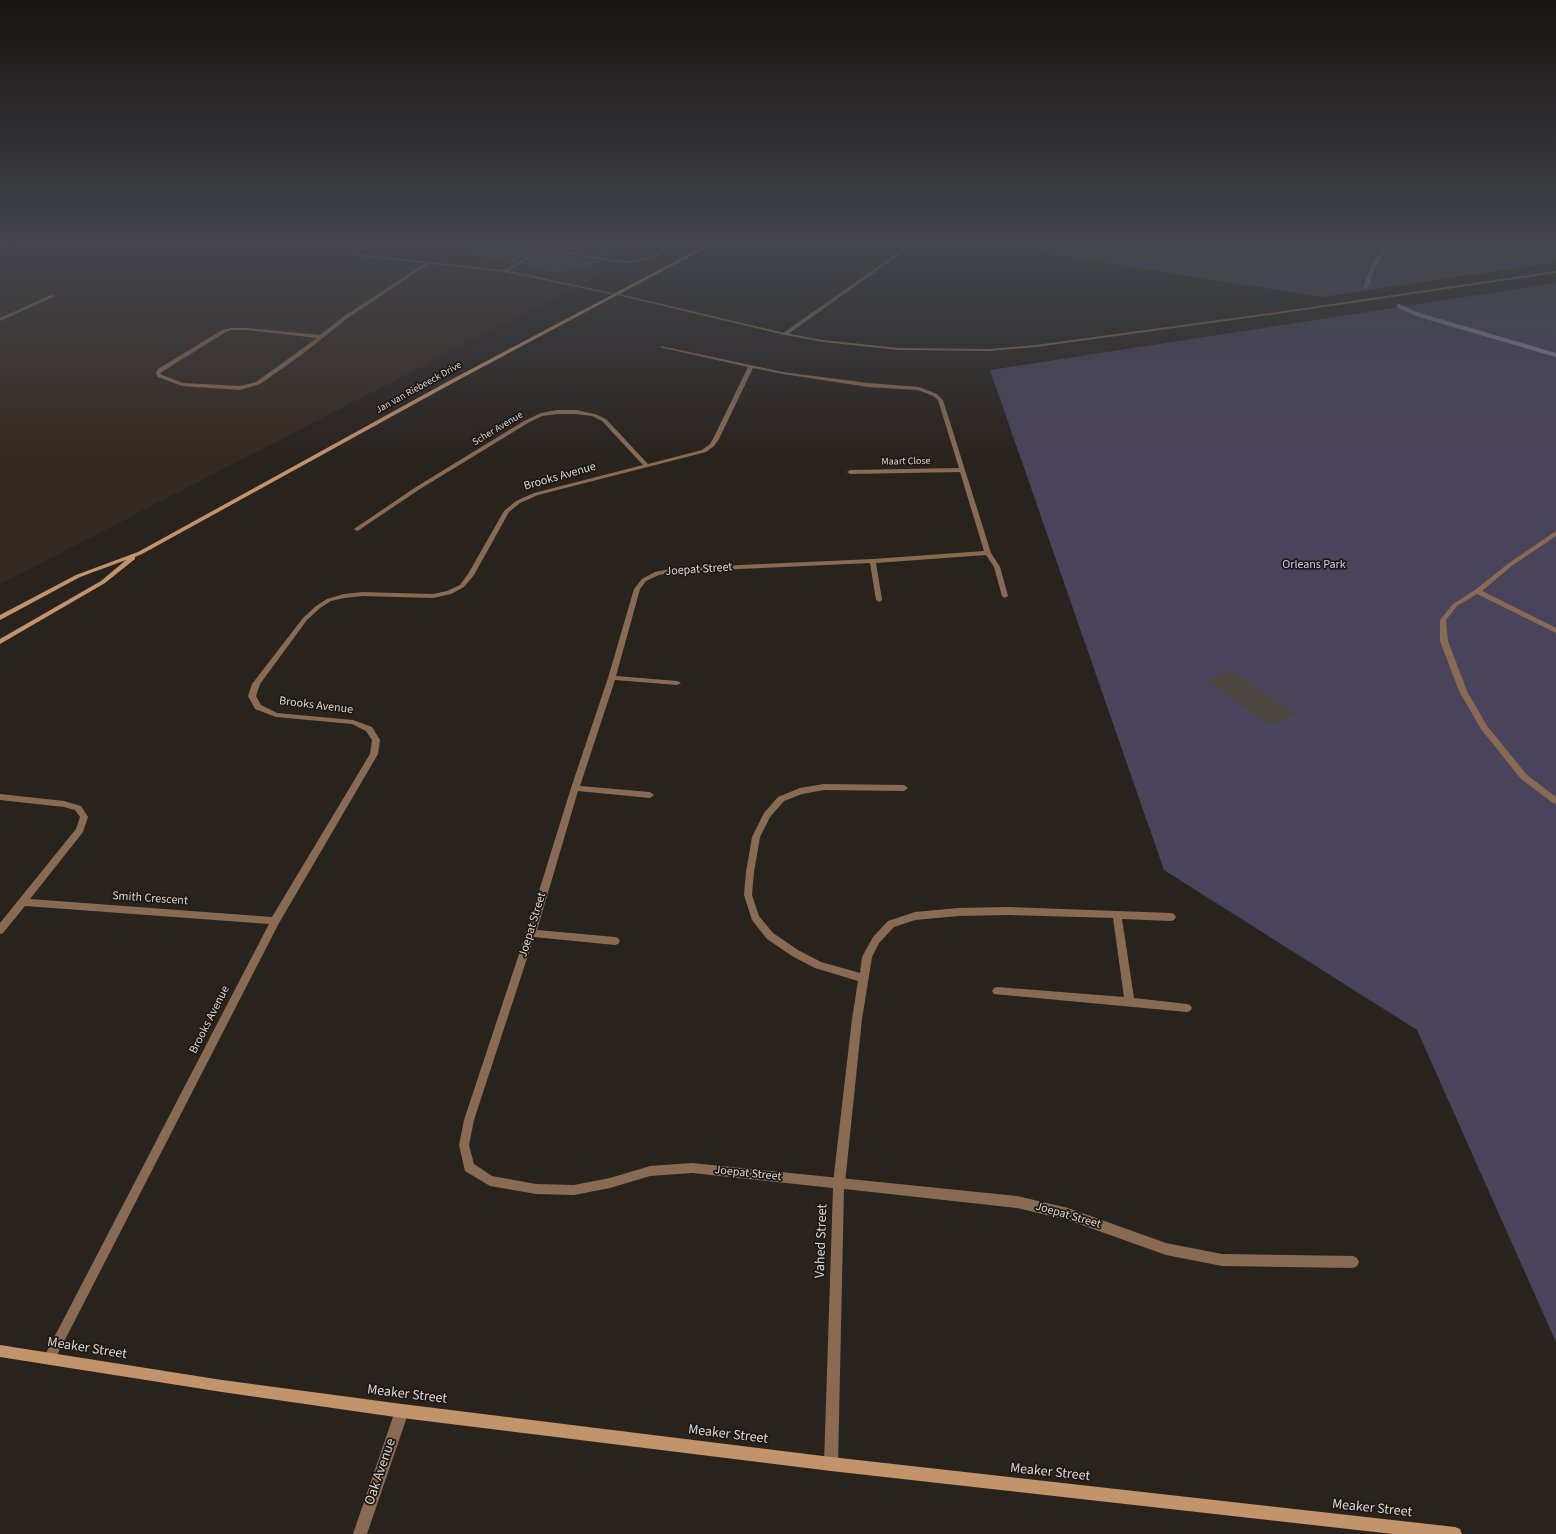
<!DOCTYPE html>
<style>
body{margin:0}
canvas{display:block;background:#29231e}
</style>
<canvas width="1556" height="1534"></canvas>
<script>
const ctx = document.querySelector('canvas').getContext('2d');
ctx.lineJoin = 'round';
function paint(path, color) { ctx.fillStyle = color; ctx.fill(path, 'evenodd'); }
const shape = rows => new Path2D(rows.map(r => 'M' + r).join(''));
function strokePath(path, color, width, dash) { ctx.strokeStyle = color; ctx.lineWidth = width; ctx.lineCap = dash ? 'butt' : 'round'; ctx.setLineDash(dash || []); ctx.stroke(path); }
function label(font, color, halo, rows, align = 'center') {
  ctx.font = font + ' "Source Sans 3",sans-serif'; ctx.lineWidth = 3.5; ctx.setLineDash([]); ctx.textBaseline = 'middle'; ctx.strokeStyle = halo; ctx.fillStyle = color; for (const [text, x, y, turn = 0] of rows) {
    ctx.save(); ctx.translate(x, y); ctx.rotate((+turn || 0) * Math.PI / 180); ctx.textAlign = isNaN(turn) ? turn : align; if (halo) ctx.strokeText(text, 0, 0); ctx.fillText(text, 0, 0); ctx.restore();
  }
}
paint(shape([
 [30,244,660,244,0,584,0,257]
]), '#352a21');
paint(shape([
 [990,244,1556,244,1556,262,1322,297],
 [1556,283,1556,1342,1417,1030,1164,870,990,370]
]), '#49435b');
strokePath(shape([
 [1366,286,1372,269,1386,244],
 [1399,306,1416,314,1556,355]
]), '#8b839b', 4);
paint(shape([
 [462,244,546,244,513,263,461,253],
 [555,244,634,244,607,257,551,247],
 [544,252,600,261,586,268,575,266,560,273,521,265],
 [1231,670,1296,714,1271,726,1206,681]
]), '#4b4540');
paint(shape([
 [549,244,554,244,547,248,613,260,632,261,649,257,674,244,679,244,651,259,632,263,613,262,544,250,506,272,503,271,549,244],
 [910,244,914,244,787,335,783,335,783,333,910,244],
 [427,262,430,263,348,318,300,356,260,384,240,390,182,386,158,377,156,373,158,369,222,330,231,328,247,328,320,335,344,316,427,262],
 [231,330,247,330,317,338,256,382,240,386,183,383,162,375,160,373,226,332,231,330],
 [51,295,55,296,0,321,0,318,51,295],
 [1556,531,1556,536,1513,565,1482,591,1556,628,1556,633,1477,594,1457,606,1446,620,1448,641,1467,691,1487,726,1527,775,1556,797,1556,804,1553,803,1521,779,1481,729,1459,691,1440,641,1440,620,1453,604,1475,590,1509,563,1556,531],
 [824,784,904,785,908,788,904,791,824,790,802,794,784,801,770,817,760,837,754,872,752,895,759,916,773,933,798,950,821,962,860,973,862,957,873,937,888,921,915,912,958,908,1008,907,1171,913,1174,914,1176,917,1174,920,1171,921,1122,919,1134,998,1187,1004,1190,1005,1192,1008,1190,1011,1187,1012,994,994,992,991,994,988,997,987,1124,997,1113,918,1008,915,958,916,915,920,894,927,879,943,872,957,862,1019,845,1183,843,1187,839,1188,835,1187,833,1183,852,1019,858,981,815,968,792,956,767,939,752,920,744,895,746,872,752,837,764,813,778,797,800,788,824,784]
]), '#896b53');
paint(shape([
 [244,244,256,244,349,254,365,244,370,244,354,254,505,270,617,294,615,295,505,272,244,244],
 [661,346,783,372,868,383,919,387,937,394,943,400,991,553,1000,567,1008,596,1005,598,1002,596,994,567,986,555,876,563,882,600,879,602,876,600,870,563,675,572,659,575,646,581,640,589,616,676,677,681,681,683,677,685,615,680,580,786,650,792,654,795,650,798,578,791,537,930,615,937,618,938,620,941,618,944,615,945,534,937,474,1120,469,1145,474,1164,492,1176,536,1184,574,1185,610,1178,650,1166,692,1163,1017,1196,1068,1208,1166,1243,1222,1254,1353,1256,1357,1258,1359,1262,1357,1266,1353,1268,1222,1266,1166,1255,1068,1220,1017,1208,844,1189,838,1464,836,1469,831,1471,826,1469,824,1464,833,1188,692,1173,650,1176,610,1188,574,1195,536,1194,490,1186,465,1171,459,1145,464,1120,526,933,571,788,608,678,634,589,642,579,655,572,675,568,873,559,984,551,960,472,850,474,847,472,850,470,959,468,938,400,933,396,918,390,868,387,783,374,753,368,719,439,714,446,706,452,538,495,520,503,509,512,474,575,464,587,451,594,433,598,362,596,344,598,331,601,320,608,307,620,260,684,256,696,261,705,277,713,353,720,372,727,380,740,378,754,279,923,53,1363,49,1365,45,1363,43,1359,45,1355,269,924,25,906,3,933,0,934,0,923,76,829,80,817,75,810,64,807,0,800,0,794,64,801,81,806,88,817,83,832,30,899,272,917,370,754,372,740,366,731,352,724,276,717,255,709,254,707,248,696,252,684,303,618,316,606,327,599,344,594,362,592,433,594,447,591,460,585,468,574,504,511,516,501,534,493,643,465,602,421,592,416,576,414,557,414,542,416,528,423,420,489,359,530,357,531,354,529,416,487,524,421,541,413,557,410,576,410,595,414,606,419,648,464,702,450,710,444,713,439,748,367,663,348,661,347,661,346],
 [402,1404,407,1406,409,1411,367,1534,353,1534,395,1411,397,1406,402,1404]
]), '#896b53');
paint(shape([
 [20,244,25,244,0,254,0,252,20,244],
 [1556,271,1556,273,1277,314,1036,347,989,351,899,350,823,342,785,335,613,294,615,293,785,333,823,340,899,348,989,349,1036,345,1277,312,1556,271]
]), '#896b53');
paint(shape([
 [708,244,713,244,449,385,142,554,135,557,135,559,105,583,0,644,0,639,101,581,126,560,80,577,2,619,0,620,0,615,76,575,138,552,445,383,708,244],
 [0,1345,222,1380,402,1404,831,1457,1455,1527,1460,1529,1462,1534,1393,1534,831,1471,402,1418,222,1392,0,1357,0,1345]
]), '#c3936c');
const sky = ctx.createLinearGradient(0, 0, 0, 459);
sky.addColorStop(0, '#171310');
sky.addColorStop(0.53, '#43454c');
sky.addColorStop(1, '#43454c00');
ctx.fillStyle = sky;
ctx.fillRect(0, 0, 1556, 459);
label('10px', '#dad6d3', '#1f1915', [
 ["Jan van Riebeeck Drive",419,388,-29],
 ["Scher Avenue",498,429,-31],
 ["Maart Close",906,462,-1]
]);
label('12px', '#dad6d3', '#1f1915', [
 ["Brooks Avenue",560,477,-16],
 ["Joepat Street",699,570,-4],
 ["Brooks Avenue",316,706,7],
 ["Smith Crescent",150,899,4],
 ["Joepat Street",533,925,-73],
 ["Brooks Avenue",210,1020,-63],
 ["Joepat Street",748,1174,6],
 ["Joepat Street",1068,1216,16]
]);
label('12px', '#d1c5f7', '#1f1915', [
 ["Orleans Park",1314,565]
]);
label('14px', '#dad6d3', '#1f1915', [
 ["Vahed Street",822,1241,-88],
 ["Meaker Street",87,1349,9],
 ["Meaker Street",407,1395,7],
 ["Meaker Street",728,1435,7],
 ["Oak Avenue",381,1472,-71],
 ["Meaker Street",1050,1473,6],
 ["Meaker Street",1372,1509,6]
]);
</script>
